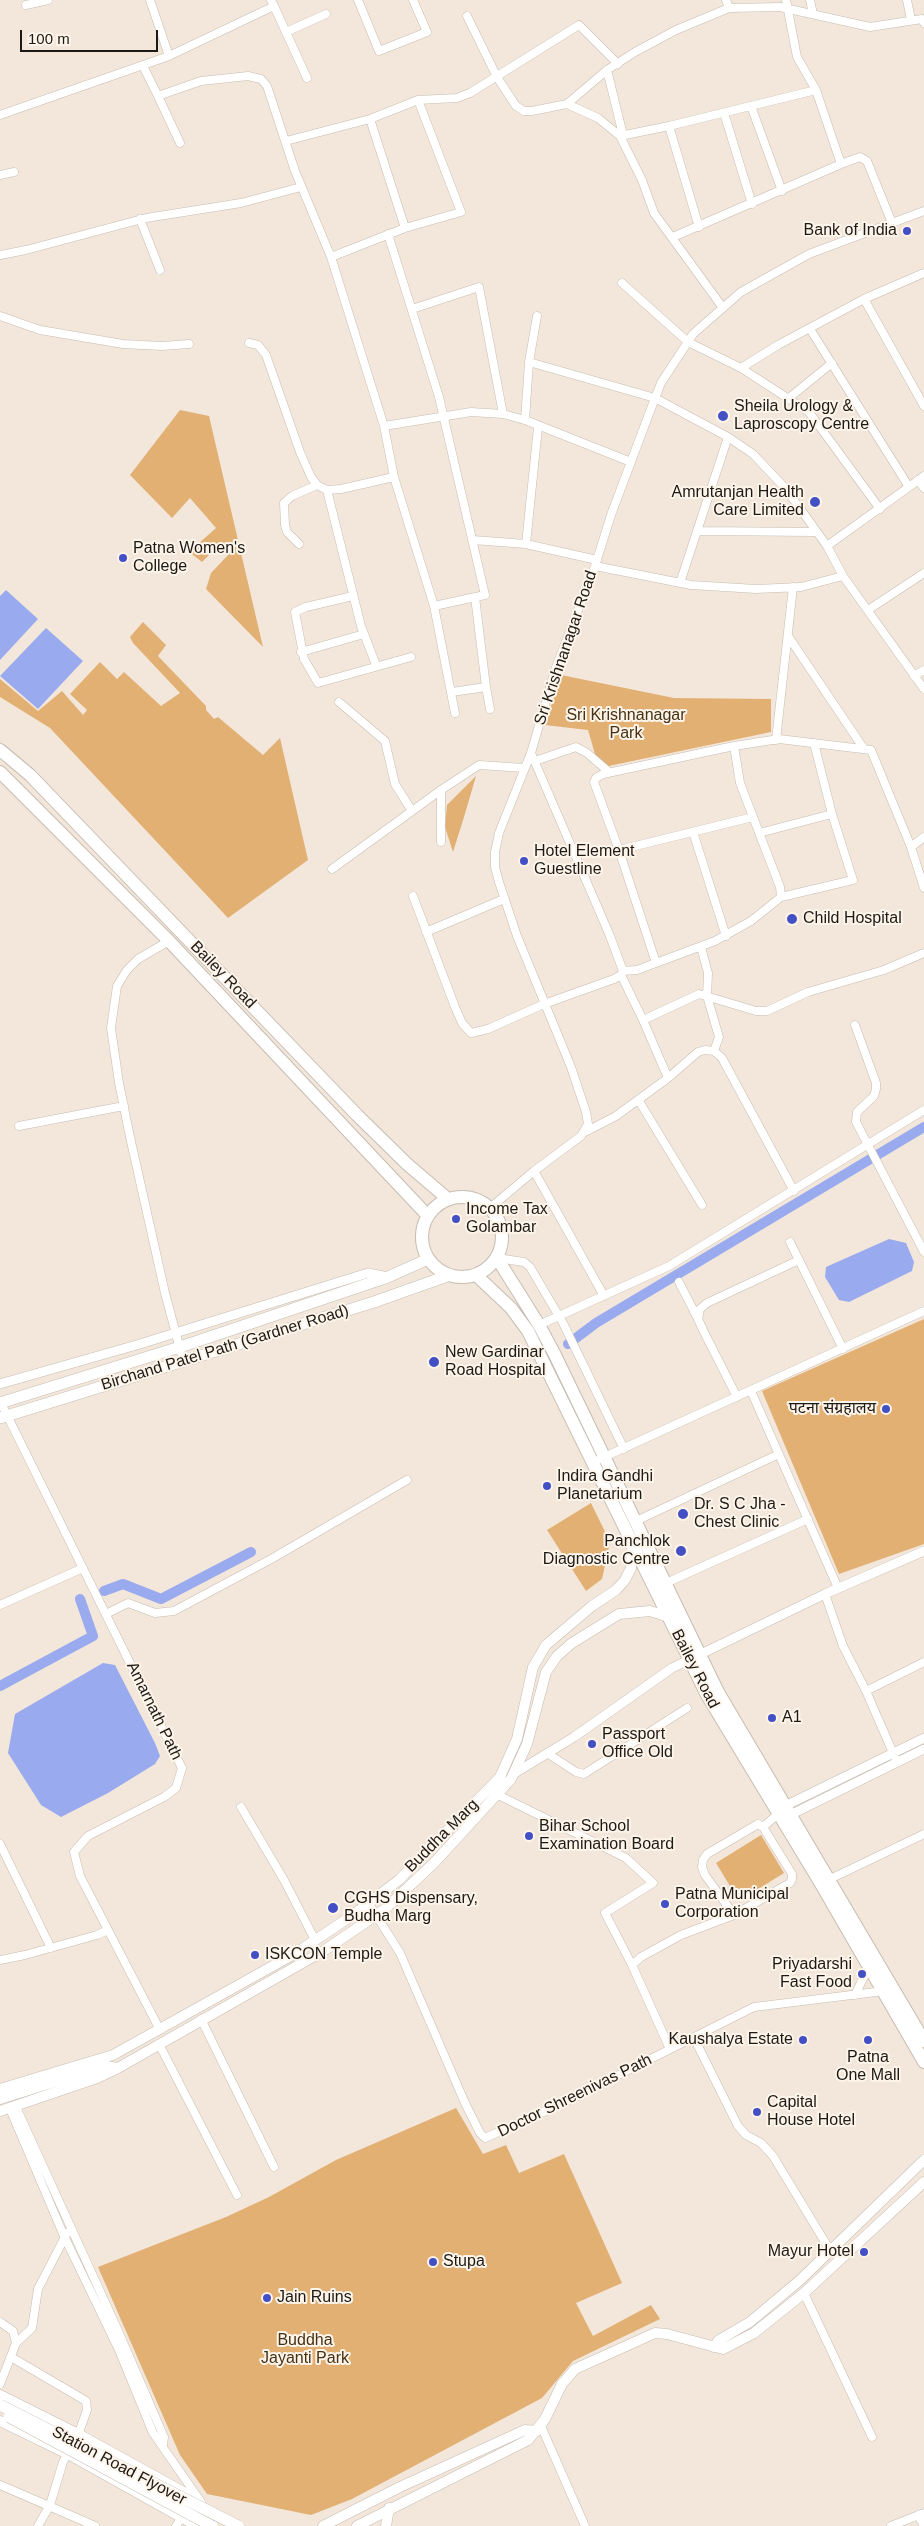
<!DOCTYPE html>
<meta charset="utf-8">
<style>
body{margin:0}
#map{position:relative;width:924px;height:2526px;overflow:hidden;background:#f2e7da;font-family:Helvetica,sans-serif}
canvas{display:block}
.scale{position:absolute;left:20px;top:30px;width:138px;height:22px;box-sizing:border-box;border:2px solid #1d1915;border-top:0;padding-left:6px;font-size:15px;line-height:18px;white-space:nowrap;color:#1d1915;-webkit-text-stroke:4px #fdf4ea;paint-order:stroke}
</style>
<div id="map">
<canvas width="924" height="2526"></canvas>
<div class="scale">100 m</div>
</div>
<script>
const ctx = document.querySelector('canvas').getContext('2d');
ctx.lineJoin = 'round';
function paint(path, color) { ctx.fillStyle = color; ctx.fill(path, 'evenodd'); }
const shape = rows => new Path2D(rows.map(r => 'M' + r).join(''));
function strokePath(path, color, width, dash) { ctx.strokeStyle = color; ctx.lineWidth = width; ctx.lineCap = dash ? 'butt' : 'round'; ctx.setLineDash(dash || []); ctx.stroke(path); }
function label(font, color, halo, rows, align = 'center') {
  ctx.font = font + ' Helvetica,"Noto Sans Devanagari",sans-serif'; ctx.lineWidth = 4; ctx.setLineDash([]); ctx.textBaseline = 'middle'; ctx.strokeStyle = halo; ctx.fillStyle = color; for (const [text, x, y, turn = 0] of rows) {
    ctx.save(); ctx.translate(x, y); ctx.rotate((+turn || 0) * Math.PI / 180); ctx.textAlign = isNaN(turn) ? turn : align; if (halo) ctx.strokeText(text, 0, 0); ctx.fillText(text, 0, 0); ctx.restore();
  }
}
paint(shape([
 [180,410,209,416,263,647,206,589,211,573,229,554,222,542,202,562,189,552,216,528,190,498,172,518,130,475],
 [143,622,166,645,158,656,206,706,206,710,214,719,218,717,263,755,280,738,308,860,228,918,50,728,0,697,0,679,38,711,62,691,83,715,87,710,70,694,100,662,117,679,124,672,161,706,180,693,133,643,130,637],
 [561,675,674,698,771,699,771,732,599,768,588,730,545,725],
 [476,776,464,817,453,852,445,827,447,805],
 [924,1319,924,1544,839,1574,762,1391],
 [591,1503,610,1542,602,1579,586,1591,547,1530],
 [761,1835,784,1873,739,1901,716,1863],
 [456,2108,483,2154,506,2145,519,2173,564,2154,622,2283,576,2303,593,2336,651,2305,660,2319,573,2361,542,2398,352,2499,311,2515,207,2494,180,2455,98,2267,226,2217,269,2197,336,2160]
]), '#e2b073');
paint(shape([
 [6,590,38,619,0,660,0,596],
 [46,628,83,661,38,709,0,676],
 [889,1239,906,1243,914,1262,912,1271,849,1302,839,1300,825,1277,826,1267],
 [103,1663,115,1665,155,1743,160,1756,155,1764,108,1793,61,1817,41,1805,8,1753,15,1714]
]), '#99aaef');
strokePath(shape([
 [568,1344,596,1323,924,1127],
 [104,1591,123,1584,161,1599,251,1552],
 [0,1686,93,1636,80,1599]
]), '#99aaef', 10);
const minor = shape([
 [150,0,169,56],
 [358,0,379,51,427,32,413,0],
 [726,0,729,8,780,7,870,27,922,19,924,23],
 [786,0,797,57,816,90,841,164,860,157,867,161,892,223],
 [810,0,813,14],
 [907,0,911,20],
 [26,5,48,0],
 [274,6,307,78],
 [467,16,497,77,516,106,524,111,532,111,567,104,598,118,620,136,642,180,654,213,723,308],
 [286,32,326,14],
 [143,66,158,96,201,81,248,76,261,79,267,86,295,171,331,257,384,426,394,477,434,606,455,713],
 [607,70,623,135],
 [158,96,180,143],
 [567,104,607,70,635,52,676,30,729,8],
 [751,106,782,191],
 [724,113,752,204],
 [0,115,169,56,274,6,271,0],
 [370,119,405,228],
 [669,126,699,227],
 [620,136,669,126,816,90],
 [286,141,370,119,418,100,457,98,470,93,579,25,618,64],
 [0,175,14,172],
 [140,219,160,270],
 [388,234,439,397,485,595,434,606],
 [673,237,841,164],
 [0,255,26,250,146,218,241,203,301,187],
 [331,257,405,228,461,212,418,100],
 [622,283,688,342,741,368,809,412,880,509],
 [864,299,924,406],
 [412,309,479,287,503,414],
 [0,316,40,330,123,344,162,346,189,344],
 [810,329,909,487],
 [249,343,258,345,266,355,300,452,311,477,317,485,327,490,341,489,394,477],
 [529,362,655,398,728,437,753,454,786,489,827,546,843,576,924,689],
 [741,368,778,345,864,299,924,273],
 [789,398,832,363],
 [525,420,529,362,537,316],
 [384,426,471,412,503,414,525,420,631,462],
 [918,480,924,488],
 [327,490,361,626,376,665],
 [697,531,816,532],
 [473,540,526,544,597,560],
 [299,544,287,532,285,525,284,503,292,496,317,485],
 [526,544,538,427],
 [827,546,924,476],
 [595,566,691,585,756,589,801,587,843,576],
 [680,583,728,437],
 [353,596,306,607,295,612,304,659,318,683,411,657],
 [868,610,924,573],
 [788,636,864,749],
 [301,652,364,634],
 [914,676,924,670],
 [486,687,490,709],
 [452,692,486,687,475,597],
 [339,702,385,741,395,784,412,811],
 [776,740,793,587],
 [535,761,576,747,587,753,609,772],
 [693,832,726,936],
 [759,833,832,814],
 [441,842,441,790,479,765,524,768],
 [911,847,924,888],
 [619,850,753,817],
 [332,869,441,790],
 [413,896,455,1007,462,1023,471,1033,488,1029,544,1004,614,979,621,975,623,971,610,936,531,753],
 [781,897,853,880,832,814,814,743],
 [426,932,504,899],
 [169,941,138,959,127,970,117,986,111,1028,119,1083,130,1137,165,1293,183,1360],
 [701,947,708,973,707,996,719,1037,714,1051],
 [656,963,619,850,594,782,596,778,603,774,734,746,779,739,871,750,911,847,924,837],
 [623,971,637,970,715,941,751,921,781,897,780,887,740,783,734,746],
 [621,975,643,1020,668,1078,698,1052,705,1050,714,1051,722,1058,794,1191],
 [643,1020,699,994,756,1011,767,1011,808,992,884,970,924,953],
 [855,1025,876,1083,876,1089,874,1096,857,1112,856,1122,924,1252],
 [639,1101,702,1205],
 [19,1126,124,1106],
 [585,1132,616,1116,668,1078],
 [534,1171,604,1296],
 [490,1208,534,1171,581,1136,588,1124,586,1112,571,1067,517,936,499,882,495,867,495,852,499,833,531,753,555,670,595,566,611,515,655,398,661,383,693,334,741,292,809,254,924,211],
 [790,1242,843,1349],
 [497,1258,524,1262,530,1267,563,1323,624,1449],
 [679,1282,698,1319],
 [539,1325,669,1266,924,1110],
 [751,1391,838,1588],
 [737,1397,704,1332,698,1319,700,1309,707,1303,799,1260],
 [1,1403,182,1768,176,1788,164,1797,88,1836,74,1852,80,1876,160,2030],
 [600,1459,924,1311],
 [636,1521,779,1454],
 [666,1583,808,1519],
 [825,1594,843,1646,866,1691,897,1762],
 [0,1605,83,1568],
 [106,1614,128,1603,155,1613,174,1611,273,1558,407,1480],
 [866,1691,924,1662],
 [547,1753,576,1772,584,1774,687,1708],
 [494,1793,626,1858,653,1883,605,1913,632,1965],
 [241,1807,284,1880,315,1940],
 [758,1824,763,1827,792,1874,792,1879,790,1883,734,1915,705,1875,702,1867,703,1860,707,1854,758,1824],
 [763,1827,778,1814],
 [0,1844,51,1948],
 [830,1879,924,1834],
 [369,1904,400,1953,465,2103,480,2133,485,2138,559,2105,754,2007,884,1991],
 [0,1960,25,1955,97,1935,108,1930],
 [855,1995,869,1966],
 [201,2019,274,2167],
 [694,2038,738,2126,746,2135,761,2143,773,2156,831,2252],
 [159,2044,237,2195],
 [670,2049,632,1965,641,1957,681,1935,734,1915],
 [16,2107,119,2333,164,2437,163,2445],
 [10,2109,64,2236,119,2350,153,2433,201,2502],
 [804,2293,872,2437],
 [0,2322,13,2331,16,2343],
 [11,2357,86,2401,87,2410,77,2438],
 [0,2384,16,2343,32,2328,38,2289,67,2233],
 [541,2426,585,2526],
 [0,2485,95,2526],
 [918,2515,924,2526],
 [38,2526,50,2505,63,2462,70,2450],
 [176,2526,181,2518],
 [891,2526,924,2513]
]);
const tertiary = shape([
 [0,1384,140,1344,368,1273,388,1277],
 [515,1773,574,1737,672,1668,825,1594,924,1551],
 [787,1805,924,1738],
 [792,1814,924,1749]
]);
const secondary = shape([
 [0,2089,113,2055,296,1953,350,1917,399,1880,500,1777,517,1739,533,1667,546,1645,592,1606,616,1590,625,1580,631,1568,632,1542],
 [0,2099,105,2066,117,2068],
 [0,2111,97,2078,118,2068,325,1950,385,1909,434,1863,511,1779,527,1744,546,1672,557,1656,572,1643,619,1614,650,1611,669,1617],
 [714,2347,719,2340,750,2322,799,2281,924,2160],
 [0,2395,78,2434,187,2494],
 [0,2421,68,2454,197,2526],
 [323,2526,400,2487,525,2430,537,2431],
 [357,2526,528,2440,545,2419,562,2384,575,2369,655,2333,667,2334,723,2349,754,2333,804,2293,924,2182],
 [386,2526,389,2508]
]);
const primary = shape([
 [0,1403,180,1347,388,1277,428,1259],
 [0,1418,374,1302,450,1275]
]);
const trunk = shape([
 [0,750,30,775,357,1115,407,1164,448,1199],
 [0,772,169,941,428,1216],
 '422 1237a40 40 0 1 1 80 0a40 40 0 1 1-80 0Z',
 [497,1258,539,1325,554,1353,718,1692,924,2041],
 [476,1275,511,1308,528,1331,707,1695,821,1884,924,2062]
]);
strokePath(minor, '#c7bcb0', 9);
strokePath(tertiary, '#c7bcb0', 10);
strokePath(secondary, '#c7bcb0', 11);
strokePath(primary, '#c7bcb0', 12);
strokePath(trunk, '#c7bcb0', 14);
strokePath(minor, '#fff', 8);
strokePath(tertiary, '#fff', 9);
strokePath(secondary, '#fff', 10);
strokePath(primary, '#fff', 11);
strokePath(trunk, '#fff', 12);
const primaryBridge = shape([
 [0,2405,238,2526],
 [9,2417,212,2526]
]);
strokePath(primaryBridge, '#c7bcb0', 12, []);
strokePath(primaryBridge, '#fff', 11);
for (const [x, y, r, color] of [
 [907,231,5,"#434fc4"],
 [723,416,6,"#434fc4"],
 [815,502,6,"#434fc4"],
 [123,558,5,"#434fc4"],
 [524,861,5,"#434fc4"],
 [792,919,6,"#434fc4"],
 [456,1219,5,"#434fc4"],
 [434,1362,6,"#434fc4"],
 [886,1409,5,"#434fc4"],
 [547,1486,5,"#434fc4"],
 [683,1514,6,"#434fc4"],
 [681,1551,6,"#434fc4"],
 [772,1718,5,"#434fc4"],
 [592,1744,5,"#434fc4"],
 [529,1836,5,"#434fc4"],
 [665,1904,5,"#434fc4"],
 [333,1908,6,"#434fc4"],
 [255,1955,5,"#434fc4"],
 [862,1974,5,"#434fc4"],
 [803,2040,5,"#434fc4"],
 [868,2040,5,"#434fc4"],
 [757,2112,5,"#434fc4"],
 [864,2252,5,"#434fc4"],
 [433,2262,5,"#434fc4"],
 [267,2298,5,"#434fc4"]
]) { const dot = new Path2D(); dot.arc(x, y, r, 0, 2 * Math.PI); ctx.fillStyle = color; ctx.fill(dot); strokePath(dot, '#fdf4ea', 2); }
label('16px', '#1d1915', '#fdf4ea', [
 ["Bank of India",897,231,"right"],
 ["Sheila Urology &",734,407],
 ["Laproscopy Centre",734,425],
 ["Amrutanjan Health",804,493,"right"],
 ["Care Limited",804,511,"right"],
 ["Patna Women's",133,549],
 ["College",133,567],
 ["Hotel Element",534,852],
 ["Guestline",534,870],
 ["Child Hospital",803,919],
 ["Income Tax",466,1210],
 ["Golambar",466,1228],
 ["New Gardinar",445,1353],
 ["Road Hospital",445,1371],
 ["पटना संग्रहालय",876,1409,"right"],
 ["Indira Gandhi",557,1477],
 ["Planetarium",557,1495],
 ["Dr. S C Jha -",694,1505],
 ["Chest Clinic",694,1523],
 ["Panchlok",670,1542,"right"],
 ["Diagnostic Centre",670,1560,"right"],
 ["A1",782,1718],
 ["Passport",602,1735],
 ["Office Old",602,1753],
 ["Bihar School",539,1827],
 ["Examination Board",539,1845],
 ["Patna Municipal",675,1895],
 ["Corporation",675,1913],
 ["CGHS Dispensary,",344,1899],
 ["Budha Marg",344,1917],
 ["ISKCON Temple",265,1955],
 ["Priyadarshi",852,1965,"right"],
 ["Fast Food",852,1983,"right"],
 ["Kaushalya Estate",793,2040,"right"],
 ["Patna",868,2058,"center"],
 ["One Mall",868,2076,"center"],
 ["Capital",767,2103],
 ["House Hotel",767,2121],
 ["Mayur Hotel",854,2252,"right"],
 ["Stupa",443,2262],
 ["Jain Ruins",277,2298]
], 'left');
label('16px', '#1d1915', '#fdf4ea', [
 ["Sri Krishnanagar Road",566,648,-71],
 ["Bailey Road",223,975,46],
 ["Birchand Patel Path (Gardner Road)",225,1348,-17],
 ["Bailey Road",695,1669,63],
 ["Amarnath Path",154,1711,64],
 ["Buddha Marg",442,1836,-45],
 ["Doctor Shreenivas Path",575,2096,-26],
 ["Station Road Flyover",119,2466,28]
]);
label('16px', '#463114', '#fdf4ea', [
 ["Sri Krishnanagar",626,716],
 ["Park",626,734],
 ["Buddha",305,2341],
 ["Jayanti Park",305,2359]
]);
</script>
